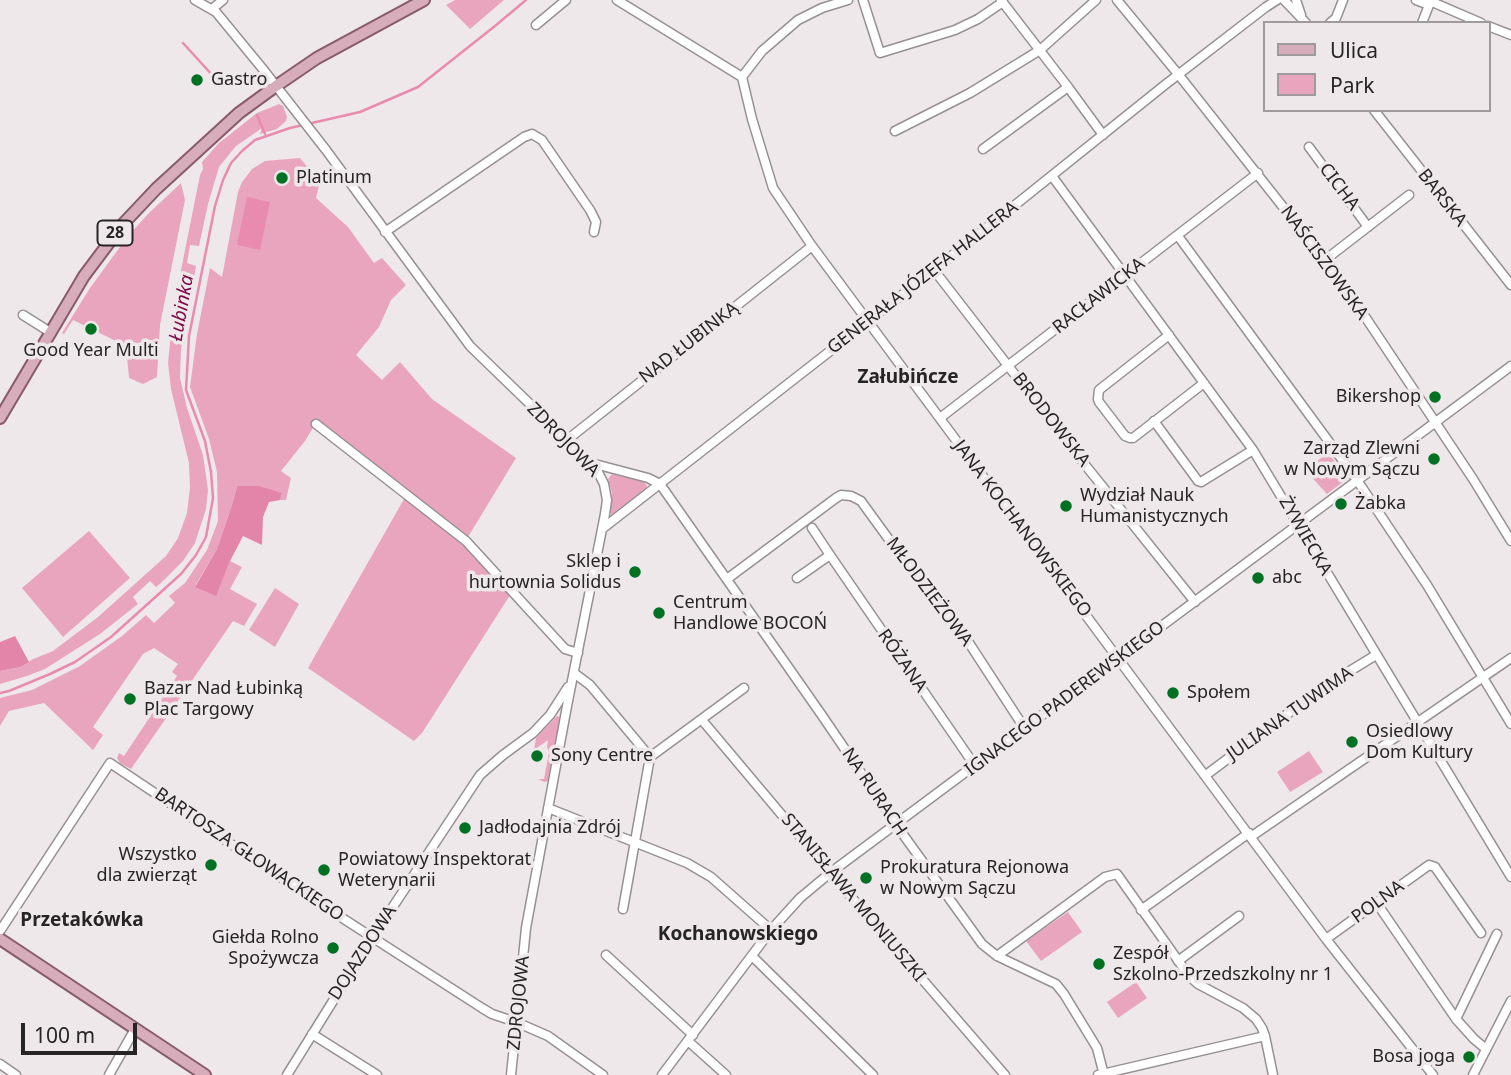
<!DOCTYPE html>
<meta charset="utf-8">
<style>
body{margin:0}
#map{position:relative;width:1511px;height:1075px;overflow:hidden;background:#efe8ea;font-family:"Noto Sans",sans-serif}
canvas{display:block}
.legend{position:absolute;left:1263px;top:21px;width:228px;height:91px;box-sizing:border-box;background:#efe8ea;border:2px solid #9f9a9b;margin:0;padding:9px 12px;list-style:none;font-size:21px;color:#272425}
.legend li{display:flex;align-items:center;gap:14px;height:35px}
.legend b{width:35px;border:2px solid #9f9a9b}
.scale{position:absolute;left:21px;top:1023px;width:116px;height:32px;box-sizing:border-box;border:4px solid #272425;border-top:0;padding-left:9px;font-size:21px;line-height:24px;white-space:nowrap;color:#272425;-webkit-text-stroke:5px #efe8ea;paint-order:stroke}
</style>
<div id="map">
<canvas width="1511" height="1075"></canvas>
<ul class="legend">
<li><b style="height:9px;background:#d7adbc"></b>Ulica</li>
<li><b style="height:19px;background:#e9a5bd"></b>Park</li>
</ul>
<div class="scale">100 m</div>
</div>
<script>
const ctx = document.querySelector('canvas').getContext('2d');
ctx.lineJoin = 'round';
function paint(path, color) { ctx.fillStyle = color; ctx.fill(path, 'evenodd'); }
const shape = rows => new Path2D(rows.map(r => 'M' + r).join(''));
function strokePath(path, color, width, dash) { ctx.strokeStyle = color; ctx.lineWidth = width; ctx.lineCap = dash ? 'butt' : 'round'; ctx.setLineDash(dash || []); ctx.stroke(path); }
function label(font, color, halo, rows, align = 'center') {
  ctx.font = font + ' "Noto Sans",sans-serif'; ctx.lineWidth = 7; ctx.setLineDash([]); ctx.textBaseline = 'middle'; ctx.strokeStyle = halo; ctx.fillStyle = color; for (const [text, x, y, turn = 0] of rows) {
    ctx.save(); ctx.translate(x, y); ctx.rotate((+turn || 0) * Math.PI / 180); ctx.textAlign = isNaN(turn) ? turn : align; if (halo) ctx.strokeText(text, 0, 0); ctx.fillText(text, 0, 0); ctx.restore();
  }
}
paint(shape([
 [455,0,504,0,470,29,446,5],
 [279,104,283,106,287,117,286,121,277,129,260,134,262,128,255,133,236,146,219,167,208,204,199,246,190,245,187,263,196,266,181,349,180,378,187,408,203,455,208,490,206,509,195,543,183,561,161,583,156,587,150,581,133,597,138,604,100,634,45,669,27,676,0,684,0,671,20,667,33,659,53,651,98,617,166,556,178,538,187,513,190,488,189,463,171,389,168,363,172,323,181,270,200,175,203,169,202,162,219,143,257,113],
 [300,158,320,182,316,198,348,227,374,263,382,258,406,285,391,300,379,327,356,355,382,380,400,362,432,399,516,458,468,537,317,421,305,441,281,471,291,478,286,500,280,500,282,493,237,486,233,502,217,549,195,586,228,564,230,561,242,567,230,589,257,604,244,626,233,621,131,769,120,763,117,758,119,753,124,756,177,676,172,672,178,664,154,648,143,654,93,727,103,735,93,750,44,703,9,711,0,726,0,698,32,690,80,666,122,636,146,615,154,623,175,603,169,596,185,583,207,550,218,521,217,472,209,439,190,387,197,334,210,268,222,277,238,192,242,182,252,169,265,161],
 [181,183,185,200,160,325,157,377,143,384,129,378,126,346,73,320,64,334,62,333,90,288,128,236,149,213],
 [1328,452,1347,479,1327,494,1306,471],
 [612,474,644,482,647,486,646,490,612,515,610,513,612,493,608,479],
 [404,499,465,544,512,592,422,733,414,741,308,668],
 [89,531,130,578,63,637,22,588],
 [275,588,299,604,275,647,249,630],
 [557,716,560,717,548,781,544,782,538,779,544,779,549,752,547,747,548,740,534,750,536,738],
 [1309,751,1323,772,1290,792,1277,772],
 [1068,912,1082,932,1041,961,1026,941],
 [1136,982,1147,998,1118,1018,1107,1002]
]), '#e9a5bd');
paint(shape([
 [237,486,259,486,282,493,280,500,269,502,263,517,262,545,243,536,228,565,216,596,195,587,217,549,233,502],
 [15,636,29,662,20,667,0,671,0,642]
]), '#e285a8');
paint(shape([
 [247,197,270,202,260,250,237,245]
]), '#e98bae');
strokePath(shape([
 [183,43,214,77],
 [257,115,265,134],
 [0,693,9,691,50,674,75,662,111,637,181,574,196,555,206,537,213,498,211,472,205,441,186,390,189,336,215,206,223,180,231,163,242,151,255,140,290,128,360,112,418,87,495,26,526,0]
]), '#e98bae', 2.5);
const minor = shape([
 [195,0,216,12,262,68,326,150,470,346,591,463,597,470,604,484,607,500,605,514,567,706,526,928,511,1075],
 [617,0,742,77,752,119,773,188,812,246,1326,939,1433,1075],
 [863,0,880,53,955,30,978,19,1003,2],
 [1001,0,1068,87,1103,135],
 [1117,0,1178,74,1340,279,1473,479,1511,541],
 [1284,0,1306,23],
 [1296,0,1301,15],
 [1416,0,1429,5],
 [1430,1,1481,23],
 [212,9,223,0],
 [1330,23,1336,18,1343,0],
 [1422,23,1431,0],
 [536,25,566,0],
 [1488,26,1511,35],
 [742,77,762,51,798,20,822,8,848,0],
 [1374,110,1511,285],
 [895,131,970,93,1040,50,1096,0],
 [1309,147,1368,227],
 [983,149,1068,87],
 [1052,176,1253,450,1511,877],
 [385,232,524,137,532,134,542,140,590,210,596,222,594,232],
 [1178,236,1357,480,1427,585,1511,724],
 [1325,260,1409,195],
 [934,270,1074,451,1195,602],
 [23,315,50,332],
 [1169,335,1099,390,1098,399,1099,402,1125,436,1130,438,1133,438,1204,383],
 [940,418,1258,173],
 [1154,421,1198,481,1201,482,1253,450],
 [316,424,466,541,565,649,578,653],
 [567,440,812,246],
 [591,463,648,478,660,484,821,714,902,833,982,944,997,956,1056,984,1064,994,1097,1048,1104,1075],
 [812,528,830,555],
 [602,529,934,270,1166,84,1266,7,1277,0],
 [797,578,830,555,975,766],
 [727,579,836,498,841,495,851,496,861,501,914,574,922,577,943,603,1025,729],
 [574,673,590,685,650,757],
 [702,720,834,877,1005,1075],
 [650,757,744,688],
 [1206,775,1322,688,1376,655],
 [548,808,687,863,711,877,771,930],
 [1252,836,1511,658],
 [1376,902,1456,1019,1474,1039,1486,1049],
 [623,909,650,757],
 [1141,910,1249,833],
 [0,931,110,763,319,903,482,1008,492,1014,516,1022,548,1036,603,1075],
 [1326,939,1429,865,1435,867,1481,933],
 [606,955,693,1035],
 [752,956,873,1075],
 [997,956,1105,877,1117,874,1189,976,1198,984,1243,1008,1256,1019,1262,1028,1265,1036,1273,1075],
 [1178,961,1239,916],
 [1456,1019,1497,934],
 [312,1034,377,1075],
 [688,1041,726,1075],
 [0,1064,16,1075],
 [109,1075,135,1029],
 [287,1075,369,943,480,775,503,755,533,733,550,715,568,687],
 [662,1075,771,930,800,898,830,873,1511,366],
 [1098,1075,1265,1036],
 [1473,1075,1511,1001]
]);
const major = shape([
 [0,418,84,276,123,224,156,189,239,113,276,86,317,58,424,0],
 [0,939,205,1075]
]);
strokePath(minor, '#969092', 11);
strokePath(major, '#885a6b', 14);
strokePath(minor, '#fff', 8);
strokePath(major, '#d7adbc', 10);
for (const [x, y, r, color] of [
 [197,80,7,"#007022"],
 [282,178,7,"#007022"],
 [91,329,7,"#007022"],
 [1435,397,7,"#007022"],
 [1434,459,7,"#007022"],
 [1341,504,7,"#007022"],
 [1066,506,7,"#007022"],
 [635,572,7,"#007022"],
 [1258,578,7,"#007022"],
 [659,613,7,"#007022"],
 [1173,693,7,"#007022"],
 [130,699,7,"#007022"],
 [1352,742,7,"#007022"],
 [537,756,7,"#007022"],
 [465,828,7,"#007022"],
 [211,865,7,"#007022"],
 [324,870,7,"#007022"],
 [866,878,7,"#007022"],
 [333,948,7,"#007022"],
 [1099,964,7,"#007022"],
 [1469,1057,7,"#007022"]
]) { const dot = new Path2D(); dot.arc(x, y, r, 0, 2 * Math.PI); ctx.fillStyle = color; ctx.fill(dot); strokePath(dot, '#efe8ea', 2.5); }
for (const [x, y, w] of [
 [115,233,35]
]) { const box = new Path2D(); box.roundRect(x - w / 2, y - 12.5, w, 25, 5); ctx.fillStyle = '#efe8ea'; ctx.fill(box); strokePath(box, '#272425', 2); }
label('bold 16px', '#272425', null, [
 ["28",115,233]
]);
label('18px', '#272425', '#efe8ea', [
 ["Gastro",211,80],
 ["Platinum",296,178],
 ["Good Year Multi",91,351,"center"],
 ["Bikershop",1421,397,"right"],
 ["Zarząd Zlewni",1420,449,"right"],
 ["w Nowym Sączu",1420,470,"right"],
 ["Wydział Nauk",1080,496],
 ["Humanistycznych",1080,517],
 ["Żabka",1355,504],
 ["Sklep i",621,562,"right"],
 ["hurtownia Solidus",621,583,"right"],
 ["abc",1272,578],
 ["Centrum",673,603],
 ["Handlowe BOCOŃ",673,624],
 ["Bazar Nad Łubinką",144,689],
 ["Plac Targowy",144,710],
 ["Społem",1187,693],
 ["Osiedlowy",1366,732],
 ["Dom Kultury",1366,753],
 ["Sony Centre",551,756],
 ["Jadłodajnia Zdrój",479,828],
 ["Wszystko",197,855,"right"],
 ["dla zwierząt",197,876,"right"],
 ["Powiatowy Inspektorat",338,860],
 ["Weterynarii",338,881],
 ["Prokuratura Rejonowa",880,868],
 ["w Nowym Sączu",880,889],
 ["Giełda Rolno",319,938,"right"],
 ["Spożywcza",319,959,"right"],
 ["Zespół",1113,954],
 ["Szkolno-Przedszkolny nr 1",1113,975],
 ["Bosa joga",1455,1057,"right"]
], 'left');
label('18px', '#272425', '#efe8ea', [
 ["CICHA",1339,187,53],
 ["BARSKA",1442,198,52],
 ["NAŚCISZOWSKA",1324,263,54],
 ["GENERAŁA JÓZEFA HALLERA",923,278,-38],
 ["RACŁAWICKA",1099,296,-38],
 ["NAD ŁUBINKĄ",689,343,-38],
 ["BRODOWSKA",1051,420,52],
 ["ZDROJOWA",563,440,46],
 ["JANA KOCHANOWSKIEGO",1022,529,53],
 ["ŻYWIECKA",1305,536,60],
 ["MŁODZIEŻOWA",929,592,53],
 ["RÓŻANA",902,661,55],
 ["IGNACEGO PADEREWSKIEGO",1065,699,-37],
 ["JULIANA TUWIMA",1290,714,-35],
 ["NA RURACH",874,792,56],
 ["BARTOSZA GŁOWACKIEGO",249,855,34],
 ["STANISŁAWA MONIUSZKI",853,898,50],
 ["POLNA",1378,902,-36],
 ["DOJAZDOWA",363,953,-57],
 ["ZDROJOWA",519,1003,-84]
]);
label('italic 19px', '#7c0a46', '#efe8ea', [
 ["Łubinka",182,308,-80]
]);
label('bold 19px', '#272425', '#efe8ea', [
 ["Załubińcze",908,378],
 ["Przetakówka",82,921],
 ["Kochanowskiego",738,935]
]);
</script>
